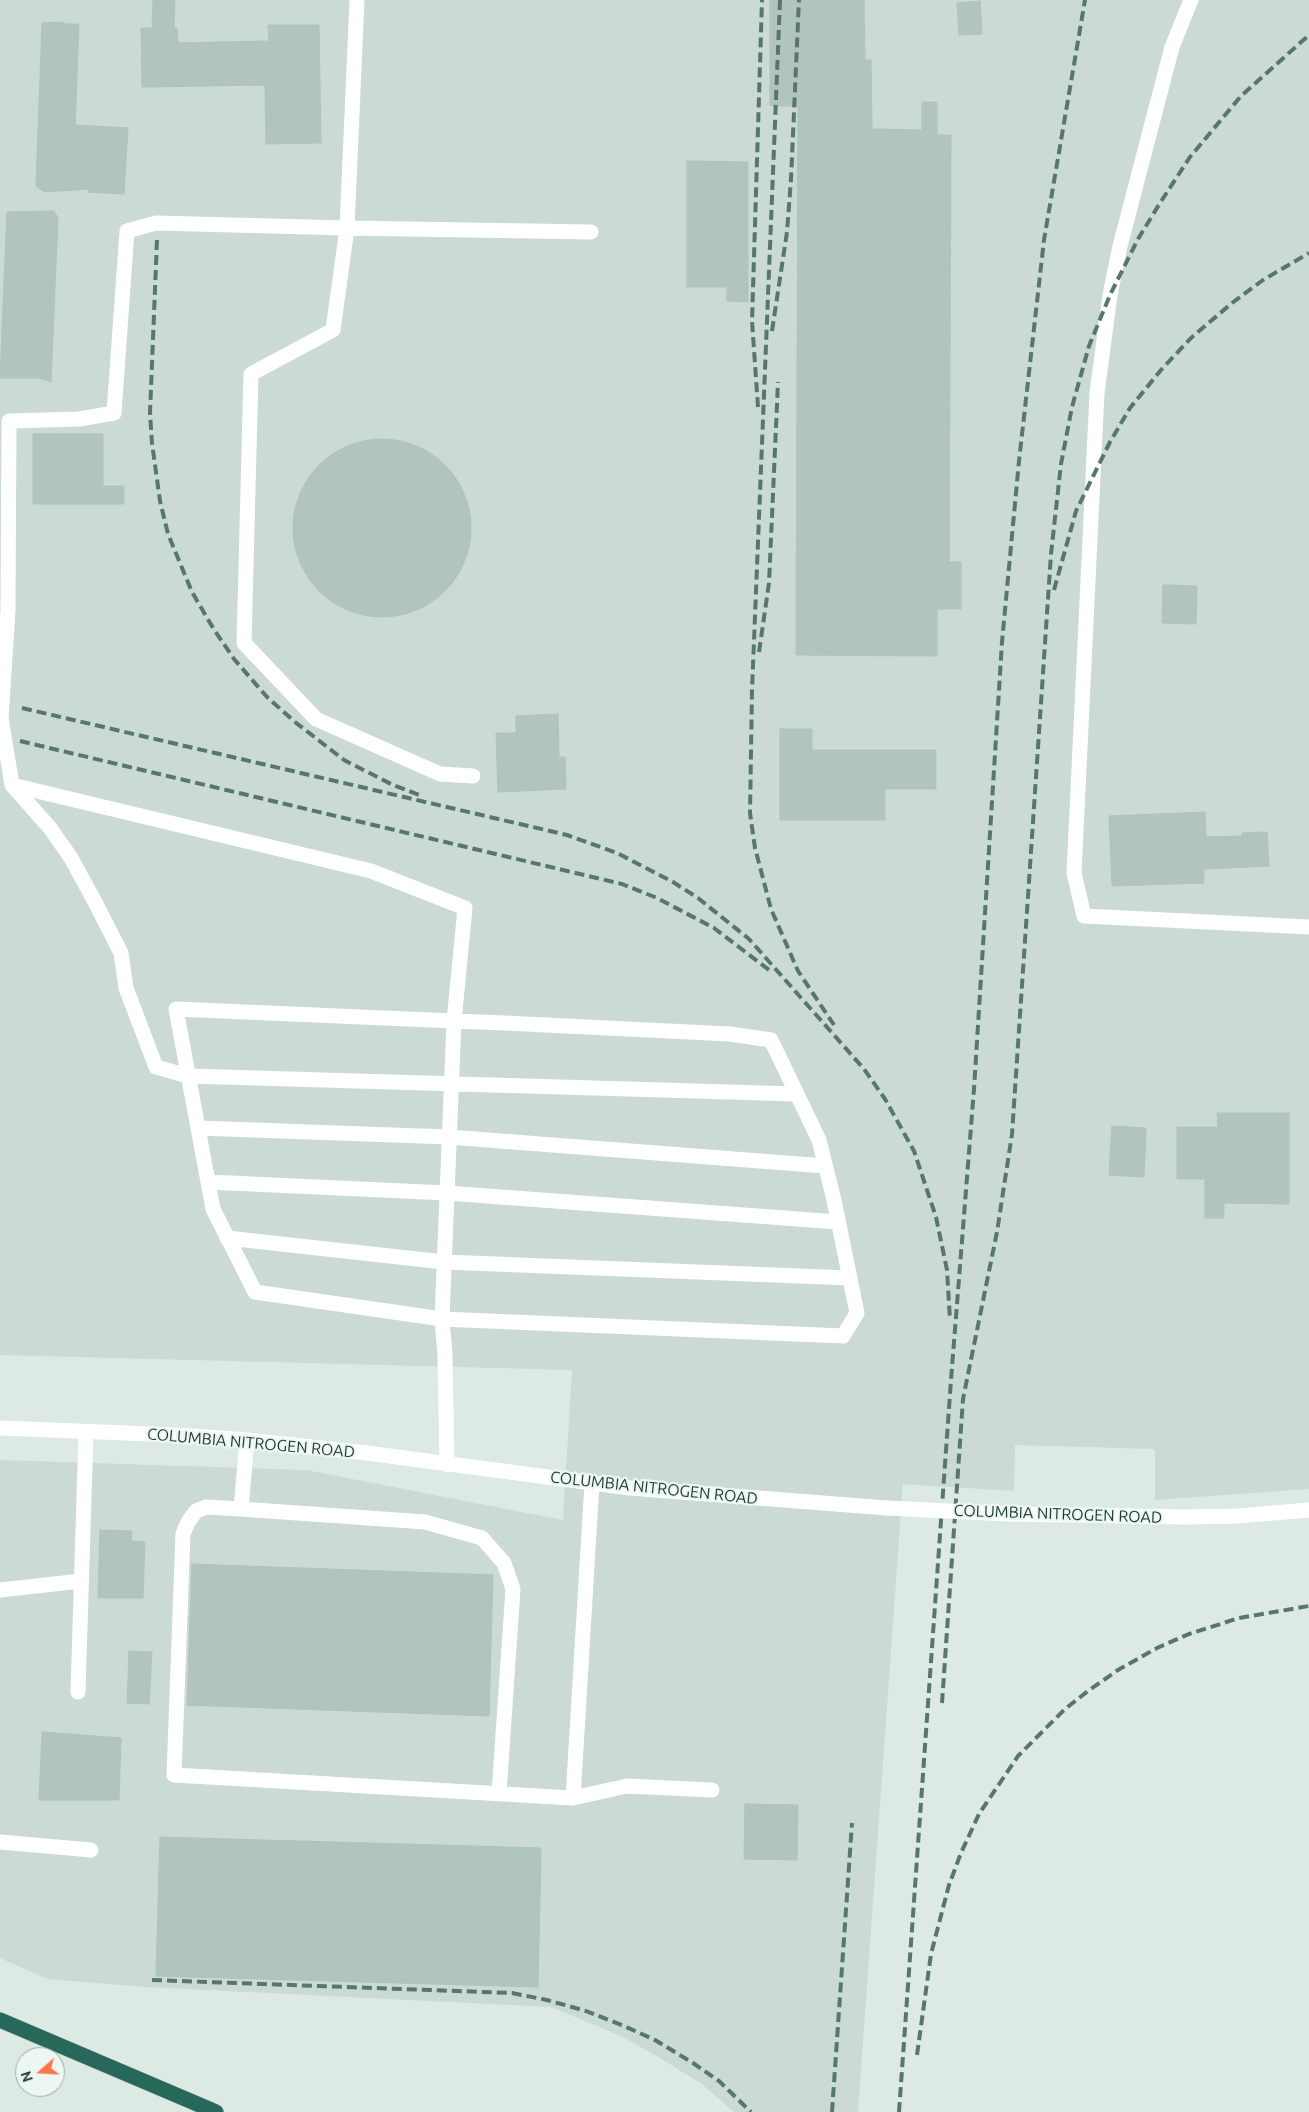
<!DOCTYPE html>
<style>
body{margin:0}
#map{position:relative;width:1309px;height:2112px;overflow:hidden;background:#ddeae4;font-family:Ubuntu,sans-serif}
canvas{display:block}
.north{position:absolute;left:15px;top:2047px;width:50px;height:50px;box-sizing:border-box;background:#edf7f2;border:1px solid #9aaba5;border-radius:50%;rotate:251deg;font-size:14px;font-weight:700;line-height:20px;text-align:center;color:#1e3a32}
.north::after{content:'';display:block;margin:auto;width:18px;height:22px;background:#fc7549;clip-path:polygon(50% 0,100% 100%,50% 72%,0 100%)}
</style>
<div id="map">
<canvas width="1309" height="2112"></canvas>
<div class="north">N</div>
</div>
<script>
const ctx = document.querySelector('canvas').getContext('2d');
ctx.lineJoin = 'round';
function paint(path, color) { ctx.fillStyle = color; ctx.fill(path, 'evenodd'); }
const shape = rows => new Path2D(rows.map(r => 'M' + r).join(''));
function strokePath(path, color, width, dash) { ctx.strokeStyle = color; ctx.lineWidth = width; ctx.lineCap = dash ? 'butt' : 'round'; ctx.setLineDash(dash || []); ctx.stroke(path); }
function label(font, color, halo, rows, align = 'center') {
  ctx.font = font + ' Ubuntu,sans-serif'; ctx.lineWidth = 4.5; ctx.setLineDash([]); ctx.textBaseline = 'middle'; ctx.strokeStyle = halo; ctx.fillStyle = color; for (const [text, x, y, turn = 0] of rows) {
    ctx.save(); ctx.translate(x, y); ctx.rotate((+turn || 0) * Math.PI / 180); ctx.textAlign = isNaN(turn) ? turn : align; if (halo) ctx.strokeText(text, 0, 0); ctx.fillText(text, 0, 0); ctx.restore();
  }
}
paint(shape([
 [0,0,1309,0,1309,1489,1155,1500,1155,1449,1015,1445,1014,1491,903,1484,858,2112,734,2112,702,2084,655,2055,621,2036,551,2007,146,1987,47,1979,0,1958,0,1460,306,1470,563,1520,572,1370,0,1355]
]), '#cbdad3');
const building = shape([
 [153,0,175,0,174,28,177,28,178,43,269,41,268,25,319,25,321,143,266,144,265,85,142,87,141,28,152,28,153,0],
 [770,0,864,0,865,60,871,60,872,129,922,130,922,102,937,102,937,135,951,135,949,562,961,562,961,609,937,609,937,656,796,655,798,106,770,106,770,0],
 [980,1,982,34,959,35,957,3,980,1],
 [63,22,65,24,79,24,75,125,128,128,124,194,88,192,89,189,44,192,36,186,42,23,63,22],
 [687,161,748,162,748,302,727,301,727,287,687,287,687,161],
 [53,211,58,217,51,382,39,378,0,378,7,212,53,211],
 [33,434,103,434,103,486,124,486,124,504,33,504,33,434],
 '293 528a89 89 0 1 1 178 0a89 89 0 1 1-178 0Z',
 [1163,585,1197,586,1196,624,1162,623,1163,585],
 [558,714,559,757,565,757,566,789,498,792,496,733,516,733,516,716,558,714],
 [780,729,812,729,812,750,936,750,936,789,885,789,885,820,780,820,780,729],
 [1205,812,1206,837,1242,836,1242,833,1267,832,1269,866,1204,869,1204,883,1112,886,1109,816,1205,812],
 [1217,1113,1289,1113,1289,1204,1224,1203,1224,1218,1205,1218,1205,1179,1177,1179,1177,1127,1218,1127,1217,1113],
 [1112,1126,1146,1128,1144,1177,1109,1175,1112,1126],
 [100,1530,132,1531,131,1541,145,1542,143,1598,98,1598,100,1530],
 [192,1564,493,1575,489,1716,187,1705,192,1564],
 [129,1651,152,1652,149,1704,127,1703,129,1651],
 [42,1732,121,1738,119,1800,39,1800,42,1732],
 [745,1804,798,1805,797,1860,744,1859,745,1804],
 [160,1837,541,1848,538,1987,156,1976,160,1837]
]);
paint(building, '#b2c5bd');
strokePath(building, '#afc4bb', 1);
const highway = shape([
 [0,2020,216,2112]
]);
strokePath(highway, '#bcc4c2', 16);
strokePath(shape([
 [357,0,347,228,591,232],
 [1191,0,1172,47,1120,246,1110,295,1097,393,1074,873,1084,916,1309,927],
 [12,785,50,828,71,858,95,902,121,953,126,988,156,1067,188,1076,797,1094],
 [198,1128,449,1137,825,1166],
 [208,1182,447,1193,838,1222],
 [227,1238,444,1262,850,1278],
 [0,1428,177,1435,247,1440,367,1453,630,1488,887,1508],
 [247,1440,241,1509,425,1522,482,1538,504,1563,513,1589,499,1793],
 [447,1465,445,1355,442,1319,255,1292,213,1209,176,1009,454,1021,505,1023,730,1034,771,1040,819,1140,834,1200,857,1313,843,1336,442,1319,454,1021,465,908,371,871,12,785,1,718,8,610,9,421,79,419,114,413,127,231,156,223,347,228,333,330,251,374,244,643,316,719,440,774,473,776],
 [241,1509,206,1507,196,1511,188,1522,183,1534,174,1775,573,1798,592,1483],
 [1009,1514,1185,1517,1238,1516,1309,1510],
 [0,1590,81,1581],
 [78,1692,86,1432],
 [573,1798,627,1786,712,1790],
 [0,1842,91,1850]
]), '#fff', 15);
strokePath(highway, '#28685b', 15);
strokePath(shape([
 [780,0,752,690,750,813,755,848,771,909,798,971,834,1025],
 [157,240,150,413,152,443,160,501,168,534,192,592,213,628,234,659,267,697,295,722,344,760,393,785,422,796],
 [772,331,787,232,791,179,799,0],
 [758,407,752,321,762,0],
 [1054,590,1076,511,1110,442,1130,408,1161,370,1191,338,1232,303,1263,280,1309,253],
 [759,652,769,583,778,382],
 [22,708,567,835,617,853,673,882,698,898,749,939,864,1069,885,1099,914,1151,936,1217,947,1270,950,1320],
 [20,741,622,884,657,898,714,928,769,970],
 [942,1703,963,1399,997,1232,1012,1134,1051,554,1061,464,1072,407,1089,346,1110,295,1138,239,1160,203,1190,157,1241,96,1309,35],
 [152,1980,512,1993,547,2000,586,2011,624,2026,655,2040,693,2063,719,2081,751,2112],
 [917,2055,931,1954,949,1885,961,1853,979,1814,1018,1756,1065,1709,1088,1691,1118,1670,1157,1648,1189,1634,1239,1618,1309,1606],
 [832,2112,852,1823],
 [899,2112,951,1380,974,1089,1002,642,1019,461,1044,240,1085,0]
]), '#57766e', 4, [10, 5]);
strokePath(shape([
 [887,1508,1009,1514]
]), '#fff', 15);
label('16px', '#1e3a32', '#edf7f2', [
 ["COLUMBIA NITROGEN ROAD",251,1443,5],
 ["COLUMBIA NITROGEN ROAD",654,1488,6],
 ["COLUMBIA NITROGEN ROAD",1058,1514,2]
]);
</script>
